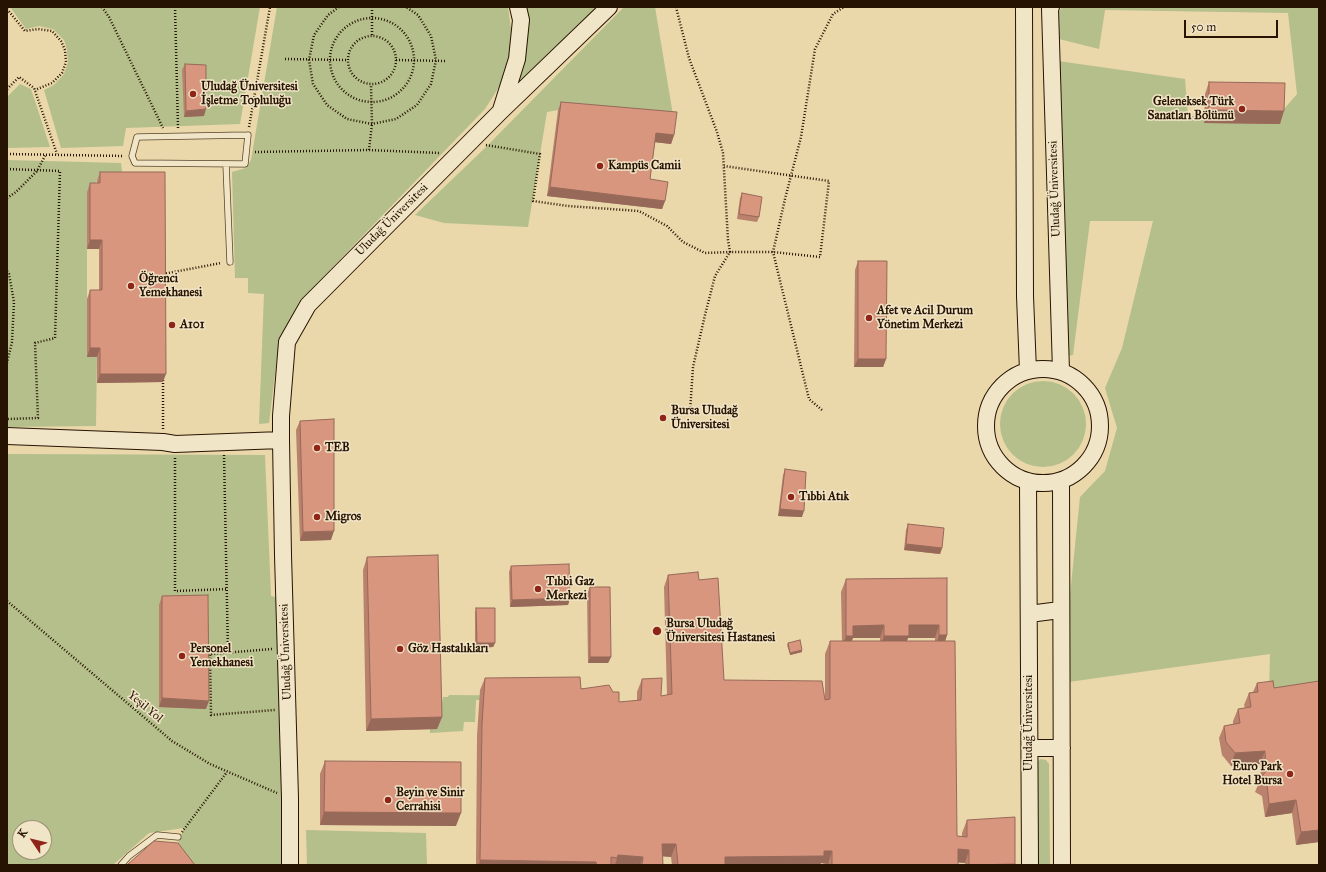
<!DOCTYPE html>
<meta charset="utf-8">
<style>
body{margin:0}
#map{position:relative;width:1326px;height:872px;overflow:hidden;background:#ead7aa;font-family:"IM FELL Great Primer",serif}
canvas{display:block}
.frame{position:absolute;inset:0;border:8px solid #271301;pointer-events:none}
.north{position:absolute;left:12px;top:820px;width:40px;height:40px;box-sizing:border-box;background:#f1e5c8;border:1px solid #a09178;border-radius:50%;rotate:305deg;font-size:11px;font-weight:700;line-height:16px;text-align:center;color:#271301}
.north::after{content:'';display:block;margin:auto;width:14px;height:18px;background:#8f2418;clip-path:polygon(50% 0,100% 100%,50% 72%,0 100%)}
.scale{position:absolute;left:1184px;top:20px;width:94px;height:18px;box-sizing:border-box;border:2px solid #271301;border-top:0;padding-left:5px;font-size:12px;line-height:14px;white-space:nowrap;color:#271301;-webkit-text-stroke:3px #f1e5c8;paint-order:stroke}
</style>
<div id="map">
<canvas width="1326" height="872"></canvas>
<div class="frame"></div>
<div class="north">K</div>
<div class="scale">50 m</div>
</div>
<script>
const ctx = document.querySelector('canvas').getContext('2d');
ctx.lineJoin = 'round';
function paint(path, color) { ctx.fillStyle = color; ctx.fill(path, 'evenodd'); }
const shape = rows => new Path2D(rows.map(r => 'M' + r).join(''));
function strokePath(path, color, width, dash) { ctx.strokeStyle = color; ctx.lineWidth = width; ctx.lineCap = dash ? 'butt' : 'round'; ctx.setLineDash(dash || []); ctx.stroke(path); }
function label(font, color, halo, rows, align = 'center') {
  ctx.font = font + ' "IM FELL Great Primer",serif'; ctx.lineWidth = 3; ctx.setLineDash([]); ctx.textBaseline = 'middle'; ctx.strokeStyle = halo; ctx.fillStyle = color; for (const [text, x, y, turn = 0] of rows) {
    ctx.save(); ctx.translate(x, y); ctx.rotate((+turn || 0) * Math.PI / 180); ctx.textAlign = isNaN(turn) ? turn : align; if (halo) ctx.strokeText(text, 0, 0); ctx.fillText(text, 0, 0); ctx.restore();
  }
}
paint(shape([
 [10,7,260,7,240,124,126,128,123,146,61,148,44,90,54,85,64,74,68,62,67,50,64,40,53,29,39,26,26,29],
 [277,7,508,7,511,29,510,58,501,84,485,109,299,302,279,342,269,423,259,424,264,294,248,293,248,278,235,278,232,172,246,168,251,160],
 [518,7,609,7,500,112],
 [624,7,655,7,674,121,558,110,547,112,528,227,444,223,415,215,485,148],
 [1062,7,1319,7,1319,687,1269,694,1270,654,1061,683,1080,497,1105,471,1117,428,1105,388,1122,348,1153,221,1090,221,1073,355,1066,356,1058,61,1185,79,1188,116,1278,116,1297,94,1288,13,1105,10,1099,49,1055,38,1055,18],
 [20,84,31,89,50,147,7,148,7,97],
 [7,160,121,163,123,179,97,181,87,192,87,357,97,357,96,426,7,427],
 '1000 424a43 43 0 1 1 86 0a43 43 0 1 1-86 0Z',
 [7,454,265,455,271,596,284,599,290,865,185,865,174,852,184,828,149,833,113,865,7,865],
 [20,828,44,828,44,852,20,852],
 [449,695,568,696,569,701,476,700,475,722,464,722,463,731,430,733,430,703,442,703,443,697,448,697],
 [1040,759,1046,760,1049,764,1050,865,1035,865,1037,763],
 [306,830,426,833,427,865,307,865]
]), '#b4bf8b');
const lane = shape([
 [248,135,245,164,135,163,132,156,137,137,248,135],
 [226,164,230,262],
 [121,865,129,856,157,835,178,837]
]);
const secondary = shape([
 [1024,7,1025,296,1028,371],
 [1051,7,1050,9,1061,371],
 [501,110,517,59,521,20,518,7],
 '986 426a57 57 0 1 1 114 0a57 57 0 1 1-114 0Z',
 [7,436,163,442,175,444,281,440],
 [1028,481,1030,865],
 [1061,481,1062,865],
 [1029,614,1060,610],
 [1030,748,1062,748],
 [290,865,290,798,283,555,281,440,281,416,287,342,308,305,500,112,609,7]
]);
strokePath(lane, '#58442b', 7);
strokePath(secondary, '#271301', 18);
strokePath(shape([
 [102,7,109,17,163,128],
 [175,7,178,128],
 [339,7,328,15,314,35,309,60,313,84,327,105,347,119,372,124,396,119,417,105,431,84,436,60,431,36,418,15,406,7],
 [676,7,689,58,717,132,723,153,728,240,730,252,715,276,705,315,693,367,690,412],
 [7,9,25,31,38,29,52,31,61,41,65,50,66,62,62,73,52,83,35,90],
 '330 60a42 42 0 1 1 84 0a42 42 0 1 1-84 0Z',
 [372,35,372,7],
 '348 60a24 24 0 1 1 48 0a24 24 0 1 1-48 0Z',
 [285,59,347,60],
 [396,60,446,61],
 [7,89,19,77,34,88,57,154],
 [249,127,270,7],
 [486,145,540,154,533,201,568,206,639,211,667,226,683,242,705,253,730,252,773,252,820,257,829,181,724,166],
 [369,150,372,124,371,85],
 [255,152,369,150,439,153],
 [7,154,124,156],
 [7,169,60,171,55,338,35,343,38,418,7,419],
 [7,198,16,192,37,171,46,154],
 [7,271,9,274,14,302,12,342,7,363],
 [163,274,221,263],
 [163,380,163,429],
 [822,410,809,399,773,252,785,199,801,137,815,49,833,14,844,7],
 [224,455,228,653],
 [175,458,175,591,227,589],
 [7,601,172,741,210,764,277,793],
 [272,649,210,654,211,715,275,710],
 [182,832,227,772]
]), '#271301', 2.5, [1, 2]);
strokePath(lane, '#f1e5c8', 5.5);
strokePath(secondary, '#f1e5c8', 16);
paint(shape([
 [185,64,204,116,184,117,182,70],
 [1209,82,1280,124,1204,123,1205,94],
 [561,102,674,135,671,144,655,142,650,179,665,201,662,209,547,196,558,110],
 [100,172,163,382,97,383,97,357,87,357,87,299,90,290,99,290,99,249,87,249,87,192,90,183,97,183,97,181],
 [742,193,759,217,757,222,737,219,740,198],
 [858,261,886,359,883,367,854,367,855,270],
 [300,421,331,540,300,541,296,430],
 [785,469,802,517,778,516,783,475],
 [908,524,942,548,940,554,904,550,906,530],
 [367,557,442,717,437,729,366,731,363,570],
 [511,566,570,598,568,605,510,607,509,572],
 [668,575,699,580,724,680,825,700,825,654,830,641,842,641,841,592,846,579,947,578,947,635,945,641,957,836,962,836,962,833,967,820,1015,864,1014,865,965,865,965,863,958,862,958,865,828,865,828,864,821,863,820,865,672,865,671,857,663,856,663,865,476,865,477,736,480,690,485,678,613,692,619,702,637,701,637,692,642,679,661,696,667,695,664,587],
 [853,638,880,638,880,641,851,641],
 [908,638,935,638,935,641,907,641],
 [590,587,611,657,608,663,588,663,587,594],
 [162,596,206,709,159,707,159,605],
 [476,608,495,643,493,647,475,648,475,612],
 [788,643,802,650,802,652,790,655,787,645],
 [1319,681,1319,842,1296,845,1292,813,1265,817,1262,796,1255,792,1261,778,1260,764,1231,766,1222,755,1219,738,1224,726,1233,724,1233,721,1238,709,1245,708,1244,705,1249,693,1253,692,1257,683,1274,688],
 [325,761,456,826,320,825,320,774]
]), '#ba816d');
paint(shape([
 [206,109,204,116,184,117,186,111],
 [1209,110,1284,111,1280,124,1204,123],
 [656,133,674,135,671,144,653,142],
 [550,187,665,201,662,209,547,196],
 [90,240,102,240,99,249,87,249],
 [90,348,100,348,97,357,87,357],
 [858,359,886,359,883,367,854,367],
 [100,374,166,374,163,382,97,383],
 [780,509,804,511,802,517,778,516],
 [334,531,331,540,300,541,303,532],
 [906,544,942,548,940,554,904,550],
 [570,598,568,605,510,607,512,600],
 [884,625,880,638,853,638,849,649,842,649,846,636,853,626],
 [909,625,939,625,935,638,908,638,904,648,880,648,884,636],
 [939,635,947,635,943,648,935,648],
 [477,643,495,643,493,647,475,648],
 [802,650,802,652,790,655,790,653],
 [590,657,611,657,608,663,588,663],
 [162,698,209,701,206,709,159,707],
 [442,717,437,729,366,731,371,719],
 [1265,751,1260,764,1231,766,1235,753],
 [1296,800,1292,813,1265,817,1269,804],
 [324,812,461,813,456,826,320,825],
 [1319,830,1319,842,1296,845,1301,832],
 [662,844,676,844,671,857,657,856],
 [958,849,969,850,965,863,953,862],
 [824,851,832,851,828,864,821,863,820,865,722,865,725,857],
 [618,855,643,857,640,865,615,865],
 [480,860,596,862,595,865,479,865]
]), '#976959');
const building = shape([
 [185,64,206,65,206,109,186,111,185,64],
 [1209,82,1285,83,1284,111,1209,110,1209,82],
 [561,102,677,112,674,135,656,133,650,179,668,182,665,201,550,187,561,102],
 [100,172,165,172,166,374,100,374,100,348,90,348,90,290,102,290,102,240,90,240,90,183,100,183,100,172],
 [742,193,762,197,759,217,739,214,742,193],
 [858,261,887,261,886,359,858,359,858,261],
 [334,419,334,531,303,532,300,421,334,419],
 [785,469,806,472,804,511,780,509,785,469],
 [908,524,944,528,942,548,906,544,908,524],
 [438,555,442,717,371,719,367,557,438,555],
 [569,564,570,598,512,600,511,566,569,564],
 [698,572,699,580,718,578,724,680,822,681,825,700,830,699,830,641,955,641,957,836,967,837,967,820,1015,817,1015,864,969,865,969,850,958,849,958,865,832,865,832,851,824,851,824,856,725,857,725,865,678,865,676,844,662,844,663,865,642,865,643,857,618,855,617,858,611,857,611,865,597,865,596,862,480,860,482,724,485,678,580,677,581,689,609,685,613,692,619,692,619,702,641,700,642,679,662,678,661,696,672,694,668,575,698,572],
 [947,578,947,635,939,635,939,625,909,625,909,636,884,636,884,625,853,626,853,636,846,636,846,579,947,578],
 [590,587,610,587,611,657,590,657,590,587],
 [208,595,209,701,162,698,162,596,208,595],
 [476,608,495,608,495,643,477,643,476,608],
 [800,640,802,650,790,653,788,643,800,640],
 [1273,681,1274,688,1319,681,1319,830,1301,832,1296,800,1269,804,1267,784,1260,779,1266,771,1265,751,1235,753,1226,742,1224,726,1240,723,1238,709,1251,707,1249,693,1258,692,1257,683,1273,681],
 [325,761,461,762,461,813,324,812,325,761],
 [154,841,178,843,195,865,127,865,154,841]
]);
paint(building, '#d8967f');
strokePath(building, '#976959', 1);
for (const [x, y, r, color] of [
 [193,94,4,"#8f2418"],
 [1242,109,4,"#8f2418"],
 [600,166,4,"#8f2418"],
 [131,286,4,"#8f2418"],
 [869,318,4,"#8f2418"],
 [172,325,4,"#8f2418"],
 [663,418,4,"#8f2418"],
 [317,448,4,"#8f2418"],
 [791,497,4,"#8f2418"],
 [317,517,4,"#8f2418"],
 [538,589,4,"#8f2418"],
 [657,631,5,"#8f2418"],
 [400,649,4,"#8f2418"],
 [182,656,4,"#8f2418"],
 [1290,774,4,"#8f2418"],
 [388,800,4,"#8f2418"]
]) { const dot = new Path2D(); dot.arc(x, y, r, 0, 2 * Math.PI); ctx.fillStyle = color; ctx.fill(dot); strokePath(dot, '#f1e5c8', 1.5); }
label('bold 12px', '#271301', '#f1e5c8', [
 ["Uludağ Üniversitesi",201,87],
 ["İşletme Topluluğu",201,101],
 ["Geleneksek Türk",1234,102,"right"],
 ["Sanatları Bölümü",1234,116,"right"],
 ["Kampüs Camii",608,166],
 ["Öğrenci",139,279],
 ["Yemekhanesi",139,293],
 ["Afet ve Acil Durum",877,311],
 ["Yönetim Merkezi",877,325],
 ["A101",180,325],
 ["Bursa Uludağ",671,411],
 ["Üniversitesi",671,425],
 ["TEB",325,448],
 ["Tıbbi Atık",799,497],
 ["Migros",325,517],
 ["Tıbbi Gaz",546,582],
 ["Merkezi",546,596],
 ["Bursa Uludağ",666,624],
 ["Üniversitesi Hastanesi",666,638],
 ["Personel",190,649],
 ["Yemekhanesi",190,663],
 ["Göz Hastalıkları",408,649],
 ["Euro Park",1282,767,"right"],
 ["Hotel Bursa",1282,781,"right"],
 ["Beyin ve Sinir",396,793],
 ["Cerrahisi",396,807]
], 'left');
label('12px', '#271301', '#f1e5c8', [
 ["Uludağ Üniversitesi",1055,189,-92],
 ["Uludağ Üniversitesi",392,220,-45],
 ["Uludağ Üniversitesi",286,652,-92],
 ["Yeşil Yol",145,707,40],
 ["Uludağ Üniversitesi",1029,723,-90]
]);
</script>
